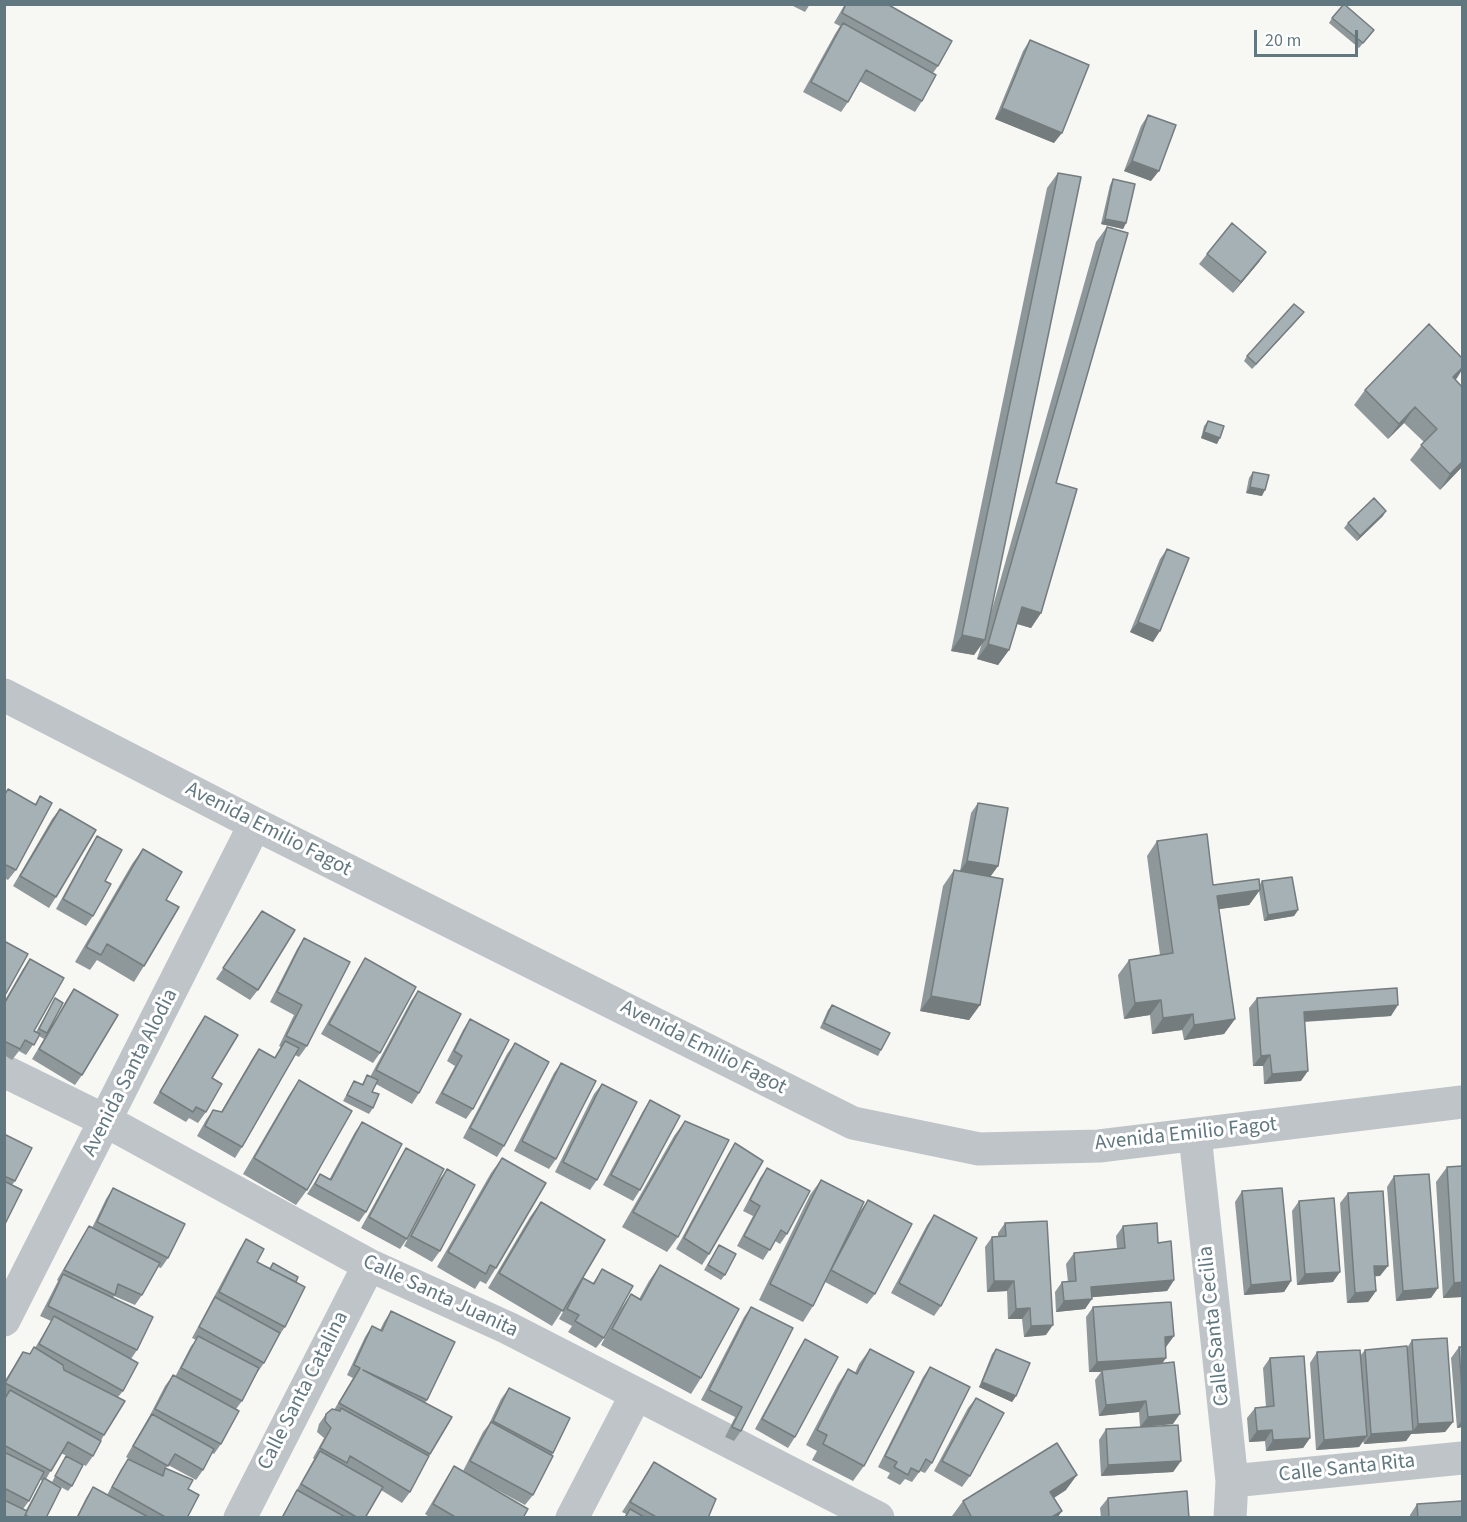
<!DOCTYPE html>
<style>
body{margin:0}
#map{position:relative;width:1467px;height:1522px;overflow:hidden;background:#f7f7f4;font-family:"Source Sans 3",sans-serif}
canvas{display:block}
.frame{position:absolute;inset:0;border:6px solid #627880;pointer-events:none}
.scale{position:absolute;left:1254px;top:30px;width:104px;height:27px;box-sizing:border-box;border:3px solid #627880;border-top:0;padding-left:8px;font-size:18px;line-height:21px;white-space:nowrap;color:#627880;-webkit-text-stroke:4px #fff;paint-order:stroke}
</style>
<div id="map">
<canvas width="1467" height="1522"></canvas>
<div class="frame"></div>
<div class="scale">20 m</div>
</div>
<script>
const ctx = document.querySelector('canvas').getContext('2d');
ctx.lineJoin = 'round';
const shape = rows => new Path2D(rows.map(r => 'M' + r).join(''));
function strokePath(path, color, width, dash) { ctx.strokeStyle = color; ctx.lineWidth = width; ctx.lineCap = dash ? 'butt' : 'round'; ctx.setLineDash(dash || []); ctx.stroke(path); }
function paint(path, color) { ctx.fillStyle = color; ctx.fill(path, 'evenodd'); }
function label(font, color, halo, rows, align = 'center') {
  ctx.font = font + ' "Source Sans 3",sans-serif'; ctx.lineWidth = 6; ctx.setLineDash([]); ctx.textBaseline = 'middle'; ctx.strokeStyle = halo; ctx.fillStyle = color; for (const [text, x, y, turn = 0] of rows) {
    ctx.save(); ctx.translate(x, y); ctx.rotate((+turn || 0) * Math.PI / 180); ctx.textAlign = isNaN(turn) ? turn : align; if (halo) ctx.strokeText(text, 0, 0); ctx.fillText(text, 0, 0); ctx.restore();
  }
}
strokePath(shape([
 [4,695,255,824,853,1123,979,1149,1099,1146,1462,1102],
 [4,1071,106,1121,369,1265,508,1328,878,1518],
 [1195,1135,1232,1481,1230,1518],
 [4,1320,255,824],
 [1232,1481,1462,1458],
 [240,1518,369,1265],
 [572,1518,636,1395]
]), '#bec4c7', 33);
paint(shape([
 [789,4,810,4,805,12],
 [845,4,887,4,938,66,933,73,922,101,915,112,859,81,848,102,841,112,803,92,835,34,840,26,834,23],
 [1332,18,1374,30,1359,48,1329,23],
 [1030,40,1054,143,995,119,1023,51],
 [1148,115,1151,181,1124,171,1141,126],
 [1058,173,989,620,1096,242,1107,227,1056,483,1041,613,1031,628,1017,624,1009,650,998,665,977,659,982,643,974,655,951,651,1047,188],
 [1113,179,1126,223,1123,229,1101,224,1110,185],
 [1266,252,1259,262,1233,293,1199,264,1207,254],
 [1304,312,1300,317,1252,369,1244,361,1247,356],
 [1457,378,1455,380,1462,467,1440,490,1410,460,1424,442,1404,423,1388,439,1354,405,1365,390],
 [1208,421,1217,444,1201,438,1204,426],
 [1253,472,1262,496,1246,493,1249,478],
 [1383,516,1357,541,1344,528,1348,523],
 [1167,549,1153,642,1130,632,1160,559],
 [8,789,35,804,40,796,16,870,8,880,4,878,4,794],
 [978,803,998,866,990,877,960,871,971,813],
 [60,809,56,897,49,908,13,886,52,819],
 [97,836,105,881,93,916,86,926,56,909,90,847],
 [1157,841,1213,885,1259,886,1262,881,1298,910,1294,916,1264,921,1259,891,1249,905,1219,909,1235,1019,1224,1034,1184,1040,1182,1030,1152,1034,1150,1015,1124,1019,1118,975,1129,960,1160,955,1147,856],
 [143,849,166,900,144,966,134,982,97,960,90,970,75,962,132,864],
 [954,870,980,1005,969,1020,920,1011,943,886],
 [262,911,258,990,250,1000,216,979],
 [304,938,307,1046,299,1057,295,1055,242,1147,235,1158,197,1136,206,1120,213,1110,221,1112,252,1059,259,1049,274,1058,281,1047,279,1046,294,1015,270,1002,297,949],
 [365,958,380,1053,373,1063,321,1034,358,969],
 [30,959,34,1031,36,1032,55,998,50,1029,67,999,74,989,82,1075,75,1085,32,1059,46,1036,44,1039,39,1036,26,1055,19,1051,12,1060,4,1055,4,1002,23,969],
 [418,991,419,1093,412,1104,376,1084,372,1092,373,1108,369,1114,343,1101,354,1081,362,1084,367,1075,370,1077,411,1001],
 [1257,998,1391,1016,1304,1022,1301,1081,1264,1084,1263,1066,1253,1066,1249,1008],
 [832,1005,881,1050,878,1056,820,1028,828,1010],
 [205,1016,206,1112,198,1123,189,1118,186,1122,153,1103,198,1026],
 [470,1019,473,1109,466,1119,435,1103,455,1066,447,1061,463,1030],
 [515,1043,504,1146,497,1157,463,1138,507,1054],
 [561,1063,556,1159,549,1169,514,1151,554,1073],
 [299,1080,307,1190,296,1205,243,1174,289,1095],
 [602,1084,597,1180,590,1190,555,1172,594,1094],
 [650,1100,640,1190,633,1201,603,1185,643,1111],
 [685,1121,678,1237,667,1252,622,1227,674,1136],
 [362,1122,366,1212,359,1222,307,1194,320,1174,329,1180,355,1132],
 [4,1134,15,1181,12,1185,4,1226],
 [735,1143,709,1254,702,1265,676,1249,728,1154],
 [406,1148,407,1239,400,1249,361,1228,399,1159],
 [502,1158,496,1268,486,1284,480,1281,475,1289,437,1267,491,1173],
 [1447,1167,1462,1297,1443,1298,1436,1182],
 [767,1168,787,1234,780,1244,775,1241,763,1260,737,1246,753,1216,743,1211,760,1178],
 [447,1169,440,1251,432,1262,404,1246,439,1180],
 [1394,1176,1431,1298,1396,1301,1387,1187],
 [821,1180,860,1211,868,1200,875,1294,867,1304,825,1282,813,1306,803,1322,759,1300,810,1195],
 [113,1188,168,1258,161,1268,158,1267,142,1295,135,1305,114,1296,113,1298,137,1350,131,1359,123,1391,118,1397,104,1435,93,1456,86,1466,61,1453,46,1479,46,1518,4,1518,4,1382,23,1352,29,1354,34,1347,35,1348,51,1321,40,1316,58,1281,57,1280,82,1237,89,1226,92,1228,106,1199],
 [40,1479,42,1481,26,1510,23,1509,29,1501],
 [1242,1191,1291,1281,1284,1292,1244,1295,1235,1202],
 [1348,1193,1380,1276,1374,1276,1376,1291,1368,1302,1347,1303,1340,1203],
 [1299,1201,1333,1282,1297,1285,1292,1211],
 [541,1202,578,1287,583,1278,593,1283,602,1269,604,1338,596,1348,568,1332,572,1326,559,1319,573,1294,552,1326,488,1288,530,1217],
 [934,1215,941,1306,934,1316,891,1293,927,1225],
 [1005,1223,1046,1335,1024,1337,1022,1319,1008,1319,1007,1291,987,1292,985,1247,992,1237,998,1236,998,1233],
 [1123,1226,1158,1243,1174,1280,1167,1291,1092,1297,1085,1309,1056,1312,1055,1292,1062,1282,1068,1282,1066,1264,1074,1253,1117,1249,1116,1236],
 [246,1239,257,1262,270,1268,273,1263,296,1282,285,1327,278,1337,264,1363,257,1373,242,1401,236,1409,221,1444,214,1454,212,1453,203,1470,196,1480,168,1465,166,1468,188,1489,187,1518,76,1518,86,1498,93,1487,107,1495,121,1469,128,1459,138,1464,126,1457,149,1417,165,1386,173,1375,175,1377,191,1346,196,1340,192,1338,239,1250],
 [719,1245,725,1275,721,1280,704,1270],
 [660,1265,701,1378,691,1394,601,1345,620,1310,631,1294,639,1299,649,1281],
 [751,1307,741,1431,734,1441,725,1437,735,1417,701,1400,744,1317],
 [1093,1307,1174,1336,1165,1347,1166,1358,1162,1363,1173,1424,1140,1427,1139,1412,1099,1416,1095,1380,1101,1372,1089,1372,1086,1317],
 [391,1311,427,1400,425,1403,452,1417,429,1456,410,1492,402,1503,381,1490,365,1518,281,1518,314,1459,313,1458,324,1438,317,1432,319,1424,326,1414,334,1410,353,1378,347,1375,365,1337,372,1326,380,1330,384,1322],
 [805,1339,795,1437,788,1448,755,1429,798,1350],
 [1412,1340,1453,1422,1445,1432,1411,1434,1406,1441,1364,1444,1363,1441,1359,1447,1316,1450,1310,1363,1317,1352,1360,1356,1365,1350,1407,1348],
 [1459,1347,1462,1347,1462,1427,1457,1428,1451,1358],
 [870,1349,864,1466,853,1481,812,1460,817,1451,806,1445,838,1384,848,1369,855,1373,859,1364],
 [996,1349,1016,1396,1012,1402,979,1387,992,1354],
 [1270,1358,1310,1438,1303,1448,1266,1451,1265,1441,1249,1442,1247,1418,1255,1408,1266,1407,1263,1368],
 [930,1367,932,1463,925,1473,920,1471,912,1482,905,1479,900,1485,887,1478,890,1473,878,1467,923,1377],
 [509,1388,553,1453,533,1495,525,1505,482,1482,523,1518,431,1518,425,1514,447,1477,454,1466,463,1471,483,1432,489,1424,501,1399],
 [976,1398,970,1476,962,1487,934,1471,968,1408],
 [1106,1429,1181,1461,1173,1472,1101,1476,1099,1440],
 [66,1456,72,1486,68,1491,52,1482],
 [654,1462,708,1518,624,1518,626,1514,622,1512],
 [1066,1490,1054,1498,1062,1511,1057,1518,953,1518,952,1516,963,1501],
 [1108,1498,1189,1518,1101,1518,1100,1508],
 [1417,1504,1462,1518,1410,1518,1410,1515]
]), '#8e989b');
paint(shape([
 [1002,108,1062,133,1054,143,995,119],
 [1132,161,1159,171,1151,181,1124,171],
 [1105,219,1126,223,1123,229,1101,224],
 [1266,252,1259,262,1233,293,1241,282],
 [1304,312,1300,317,1252,369,1256,364],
 [1462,368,1462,370,1457,378,1442,393,1453,377],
 [1415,407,1404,423,1388,439,1399,424],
 [1204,432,1220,438,1217,444,1201,438],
 [1462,462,1462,467,1440,490,1450,474],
 [1250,487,1265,490,1262,496,1246,493],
 [1386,511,1383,516,1357,541,1360,536],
 [1022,607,1041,613,1031,628,1011,622],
 [1138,622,1160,631,1153,642,1130,632],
 [962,635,985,640,974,655,951,651],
 [988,644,1009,650,998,665,977,659],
 [967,861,998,866,990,877,960,871],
 [1260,890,1249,905,1206,911,1217,896],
 [1298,910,1294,916,1264,921,1268,915],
 [931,996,980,1005,969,1020,920,1011],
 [1161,1000,1150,1015,1124,1019,1135,1003],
 [1398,1005,1391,1016,1296,1022,1304,1012],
 [1193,1014,1182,1030,1152,1034,1163,1018],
 [1235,1019,1224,1034,1184,1040,1194,1025],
 [1270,1055,1263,1066,1253,1066,1261,1056],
 [1308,1071,1301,1081,1264,1084,1272,1074],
 [1374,1266,1388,1266,1380,1276,1366,1277],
 [1340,1272,1333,1282,1297,1285,1305,1274],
 [1174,1280,1167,1291,1083,1298,1091,1287],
 [994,1281,1014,1281,1007,1291,987,1292],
 [1291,1281,1284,1292,1244,1295,1251,1285],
 [1462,1282,1462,1297,1443,1298,1454,1283],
 [1438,1288,1431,1298,1396,1301,1403,1291],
 [1376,1291,1368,1302,1347,1303,1355,1293],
 [1092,1299,1085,1309,1056,1312,1064,1301],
 [1030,1308,1022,1319,1008,1319,1016,1309],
 [1053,1325,1046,1335,1024,1337,1031,1326],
 [1174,1336,1166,1347,1157,1348,1165,1337],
 [1166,1358,1159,1368,1102,1370,1100,1372,1089,1372,1097,1362],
 [982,1382,1016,1396,1012,1402,979,1387],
 [1146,1401,1139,1412,1099,1416,1106,1405],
 [1180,1414,1173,1424,1140,1427,1148,1417],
 [1462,1420,1462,1427,1457,1428],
 [1453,1422,1445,1432,1411,1434,1406,1441,1364,1444,1371,1434,1413,1431,1418,1424],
 [1272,1430,1265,1441,1249,1442,1257,1431],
 [1367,1436,1359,1447,1316,1450,1324,1440],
 [1310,1438,1303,1448,1266,1451,1273,1440],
 [1181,1461,1173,1472,1101,1476,1108,1465],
 [1077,1475,1066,1490,1039,1507,1050,1492],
 [1062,1511,1057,1518,1050,1518]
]), '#747c7e');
const building = shape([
 [846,4,887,4,952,41,938,66,842,13,846,4],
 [1344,4,1374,30,1363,43,1332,18,1344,4],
 [843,23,936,75,922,101,866,70,848,102,811,82,843,23],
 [1030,40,1089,65,1062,133,1002,108,1030,40],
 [1148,115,1176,125,1159,171,1132,161,1148,115],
 [1058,173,1081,177,985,640,962,635,1058,173],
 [1113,179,1135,184,1126,223,1105,219,1113,179],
 [1232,223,1266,252,1241,282,1207,254,1232,223],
 [1107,227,1128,233,1056,483,1077,489,1041,613,1022,607,1009,650,988,644,1107,227],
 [1294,304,1304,312,1256,364,1247,356,1294,304],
 [1429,324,1462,358,1462,368,1453,377,1462,387,1462,462,1450,474,1421,445,1437,429,1415,407,1399,424,1365,390,1429,324],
 [1208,421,1224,426,1220,438,1204,432,1208,421],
 [1253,472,1269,475,1265,490,1250,487,1253,472],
 [1374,498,1386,511,1360,536,1348,523,1374,498],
 [1167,549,1189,558,1160,631,1138,622,1167,549],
 [8,789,36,805,40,796,52,803,16,870,4,864,4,796,8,789],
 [978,803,1008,808,998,866,967,861,978,803],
 [60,809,96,830,56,897,20,876,60,809],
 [1207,834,1213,885,1259,879,1260,890,1217,896,1235,1019,1194,1025,1193,1014,1163,1018,1161,1000,1135,1003,1129,960,1173,953,1157,841,1207,834],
 [97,836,122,850,105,881,111,884,93,916,63,899,97,836],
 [143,849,182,872,166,900,179,907,144,966,107,944,101,955,86,947,143,849],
 [954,870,1003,879,980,1005,931,996,954,870],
 [1292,877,1298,910,1268,915,1262,881,1292,877],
 [262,911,295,930,258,990,223,968,262,911],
 [304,938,350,962,307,1046,286,1036,302,1005,277,992,304,938],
 [4,941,28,954,4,997,4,941],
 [365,958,416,987,380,1053,329,1024,365,958],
 [30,959,64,978,34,1031,40,1034,34,1045,25,1040,20,1049,4,1041,4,1004,30,959],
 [1397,988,1398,1005,1304,1012,1308,1071,1272,1074,1270,1055,1261,1056,1257,998,1397,988],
 [74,989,118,1015,82,1075,39,1049,74,989],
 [418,991,461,1014,419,1093,376,1070,418,991],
 [55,998,63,1003,47,1033,39,1029,55,998],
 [832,1005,890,1033,881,1050,824,1023,832,1005],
 [205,1016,238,1035,212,1078,222,1084,206,1112,196,1107,193,1112,160,1092,205,1016],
 [470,1019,509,1040,473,1109,442,1093,462,1056,454,1051,470,1019],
 [285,1041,299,1048,242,1147,205,1126,213,1110,222,1112,259,1049,275,1058,285,1041],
 [515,1043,549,1062,504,1146,470,1128,515,1043],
 [561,1063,596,1081,556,1159,522,1141,561,1063],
 [367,1075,378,1080,372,1092,379,1094,373,1108,347,1095,354,1081,363,1085,367,1075],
 [299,1080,352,1111,307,1190,254,1158,299,1080],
 [602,1084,637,1102,597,1180,563,1162,602,1084],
 [650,1100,680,1116,640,1190,611,1175,650,1100],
 [685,1121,729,1140,678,1237,633,1212,685,1121],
 [362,1122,402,1144,366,1212,315,1184,320,1174,331,1180,362,1122],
 [4,1134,32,1148,15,1181,4,1176,4,1134],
 [735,1143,763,1161,709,1254,684,1238,735,1143],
 [406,1148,444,1169,407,1239,369,1217,406,1148],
 [502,1158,546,1183,496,1268,490,1265,486,1274,448,1252,502,1158],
 [1462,1166,1462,1282,1454,1283,1447,1167,1462,1166],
 [767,1168,810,1191,787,1234,781,1230,770,1250,744,1236,760,1206,750,1200,767,1168],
 [447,1169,475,1185,440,1251,411,1236,447,1169],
 [1429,1174,1438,1288,1403,1291,1394,1176,1429,1174],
 [821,1180,864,1202,813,1306,770,1284,821,1180],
 [4,1181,22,1190,4,1226,4,1181],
 [113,1188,185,1224,168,1258,97,1222,113,1188],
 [1282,1188,1291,1281,1251,1285,1242,1191,1282,1188],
 [1383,1191,1388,1266,1374,1266,1376,1291,1355,1293,1348,1193,1383,1191],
 [1334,1198,1340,1272,1305,1274,1299,1201,1334,1198],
 [868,1200,912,1224,875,1294,831,1270,868,1200],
 [541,1202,605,1240,563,1311,499,1273,541,1202],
 [934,1215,977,1238,941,1306,899,1283,934,1215],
 [1047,1221,1053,1325,1031,1326,1030,1308,1016,1309,1014,1281,994,1281,992,1237,1006,1236,1005,1223,1047,1221],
 [1157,1223,1158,1243,1171,1241,1174,1280,1091,1287,1092,1299,1064,1301,1062,1282,1076,1281,1074,1253,1125,1248,1123,1226,1157,1223],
 [89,1226,160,1263,142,1295,118,1284,115,1295,64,1270,89,1226],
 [246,1239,264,1249,257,1262,305,1287,285,1327,219,1292,246,1239],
 [719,1245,736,1254,725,1275,708,1265,719,1245],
 [273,1263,298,1277,296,1282,270,1269,273,1263],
 [660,1265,739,1309,701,1378,612,1329,631,1294,641,1300,660,1265],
 [602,1269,633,1286,604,1338,575,1321,579,1315,567,1309,583,1278,594,1284,602,1269],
 [63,1274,153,1317,137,1350,48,1306,63,1274],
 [215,1297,280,1333,264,1363,199,1327,215,1297],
 [1171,1302,1174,1336,1165,1337,1166,1358,1097,1362,1093,1307,1171,1302],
 [751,1307,793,1328,741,1431,732,1427,742,1407,709,1390,751,1307],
 [391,1311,455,1342,427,1400,363,1370,452,1417,430,1454,339,1403,360,1368,354,1365,372,1326,382,1331,391,1311],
 [54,1316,138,1363,123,1391,39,1344,54,1316],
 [198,1336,259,1368,242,1401,181,1368,198,1336],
 [1447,1338,1453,1422,1418,1424,1412,1340,1447,1338],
 [805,1339,838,1357,795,1437,762,1419,805,1339],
 [1407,1346,1413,1431,1371,1434,1365,1350,1407,1346],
 [34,1347,63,1365,64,1370,125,1401,104,1435,5,1383,23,1352,30,1354,34,1347],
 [1459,1347,1462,1347,1462,1392,1459,1347],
 [870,1349,914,1372,864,1466,823,1444,827,1435,817,1430,848,1369,857,1374,870,1349],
 [996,1349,1030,1363,1016,1396,982,1382,996,1349],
 [1360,1350,1367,1436,1324,1440,1317,1352,1360,1350],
 [1304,1356,1310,1438,1273,1440,1272,1430,1257,1431,1255,1408,1274,1406,1270,1358,1304,1356],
 [1174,1362,1180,1414,1148,1417,1146,1401,1106,1405,1102,1370,1174,1362],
 [930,1367,970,1387,932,1463,926,1459,919,1472,911,1468,908,1475,894,1467,897,1462,885,1456,930,1367],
 [173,1375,239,1411,221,1444,155,1409,173,1375],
 [509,1388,570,1418,553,1453,493,1421,509,1388],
 [10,1390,101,1441,93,1456,68,1442,51,1471,4,1445,4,1400,10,1390],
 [976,1398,1004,1413,970,1476,942,1461,976,1398],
 [341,1408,429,1456,410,1492,350,1456,347,1463,320,1448,331,1428,325,1421,326,1414,332,1409,340,1411,341,1408],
 [152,1414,214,1449,203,1470,175,1454,168,1466,133,1446,152,1414],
 [491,1422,553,1456,533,1495,470,1461,491,1422],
 [1178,1425,1181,1461,1108,1465,1106,1429,1178,1425],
 [1057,1443,1077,1475,1050,1492,1062,1511,1050,1518,972,1518,963,1501,1057,1443],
 [320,1451,383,1487,365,1518,358,1518,301,1484,320,1451],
 [4,1452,44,1472,29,1501,4,1488,4,1452],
 [66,1456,83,1465,72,1486,55,1476,66,1456],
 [128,1459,163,1476,165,1468,193,1480,188,1489,199,1495,187,1518,167,1518,112,1487,128,1459],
 [654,1462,716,1499,708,1518,658,1518,630,1502,654,1462],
 [454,1466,528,1509,523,1518,457,1518,433,1504,454,1466],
 [44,1478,61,1488,46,1518,31,1518,25,1515,44,1478],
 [93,1487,150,1518,77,1518,93,1487],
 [297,1490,347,1518,282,1518,297,1490],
 [1187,1491,1189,1518,1109,1518,1108,1498,1187,1491],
 [4,1500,27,1511,24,1518,4,1518,4,1500],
 [1462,1501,1462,1518,1418,1518,1417,1504,1462,1501],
 [630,1509,646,1518,625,1518,630,1509]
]);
paint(building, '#a5b1b4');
strokePath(building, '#747c7e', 1.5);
label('21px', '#627880', '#fff', [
 ["Avenida Emilio Fagot",268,830,27],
 ["Avenida Emilio Fagot",703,1048,27],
 ["Avenida Santa Alodia",131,1073,-63],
 ["Avenida Emilio Fagot",1186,1135,-6],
 ["Calle Santa Juanita",440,1297,25],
 ["Calle Santa Cecilia",1215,1326,-96],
 ["Calle Santa Catalina",304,1391,-63],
 ["Calle Santa Rita",1347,1469,-6]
]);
</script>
